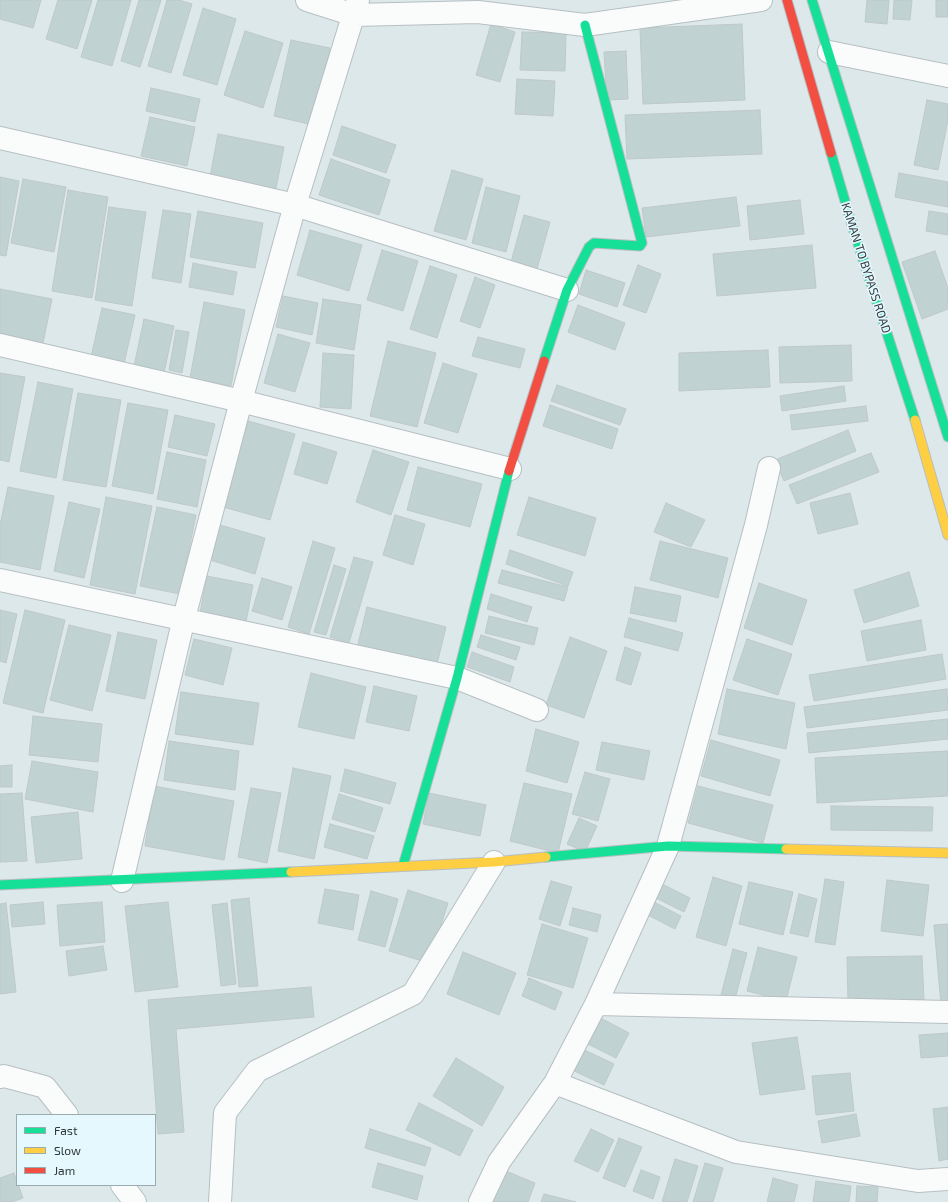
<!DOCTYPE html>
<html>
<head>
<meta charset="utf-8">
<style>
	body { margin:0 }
	#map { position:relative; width:948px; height:1202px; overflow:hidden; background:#dde8eb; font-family:"Exo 2",sans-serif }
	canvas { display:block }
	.legend { position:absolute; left:16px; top:1114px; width:140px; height:72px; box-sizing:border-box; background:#e4f8fe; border:1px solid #9cabb0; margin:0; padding:5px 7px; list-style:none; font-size:12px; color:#31383b }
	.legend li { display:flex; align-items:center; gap:8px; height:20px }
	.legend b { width:20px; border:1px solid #9cabb0 }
</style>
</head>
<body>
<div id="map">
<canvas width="948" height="1202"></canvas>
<ul class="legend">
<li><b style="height:5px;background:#16e098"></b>Fast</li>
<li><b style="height:5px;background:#ffcf43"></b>Slow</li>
<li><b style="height:5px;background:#f24e42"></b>Jam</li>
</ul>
</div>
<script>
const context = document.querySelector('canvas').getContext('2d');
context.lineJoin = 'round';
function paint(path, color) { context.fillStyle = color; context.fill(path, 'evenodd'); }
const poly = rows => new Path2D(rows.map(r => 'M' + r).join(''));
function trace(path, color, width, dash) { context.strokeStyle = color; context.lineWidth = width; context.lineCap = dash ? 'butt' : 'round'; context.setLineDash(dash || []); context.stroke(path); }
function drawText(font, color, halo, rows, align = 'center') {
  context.font = font + ' "Exo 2",sans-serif'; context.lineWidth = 3.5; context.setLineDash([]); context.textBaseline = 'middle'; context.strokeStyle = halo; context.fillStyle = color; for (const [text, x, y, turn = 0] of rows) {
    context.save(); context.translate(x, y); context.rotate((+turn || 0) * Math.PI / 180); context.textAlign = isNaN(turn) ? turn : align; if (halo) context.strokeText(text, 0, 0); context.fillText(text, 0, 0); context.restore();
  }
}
const building = poly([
	[0,0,41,0,33,28,0,19,0,0],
	[58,0,92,0,77,49,46,39,58,0],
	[98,0,131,0,112,66,81,57,98,0],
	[139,0,161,0,140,67,121,61,139,0],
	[167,0,179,0,192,4,171,73,148,66,167,0],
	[867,0,889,0,887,24,865,22,867,0],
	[894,0,912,0,910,20,893,19,894,0],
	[936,0,948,0,948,17,936,17,936,0],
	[203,8,236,19,217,85,183,75,203,8],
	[491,24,515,32,500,82,476,75,491,24],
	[742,24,745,100,643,104,640,28,742,24],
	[245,31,283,43,263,108,224,95,245,31],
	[522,32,566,33,565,71,520,70,522,32],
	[291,40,330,48,313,125,274,116,291,40],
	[626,51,628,99,607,100,604,52,626,51],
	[517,79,555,81,553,116,515,114,517,79],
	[151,88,200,99,195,122,146,111,151,88],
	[927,100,948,104,948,120,938,170,914,165,927,100],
	[760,110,762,154,627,159,625,115,760,110],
	[150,117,195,127,187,166,141,156,150,117],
	[342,126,396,145,386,173,333,155,342,126],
	[218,134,284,147,275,194,209,182,218,134],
	[331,159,390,180,379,215,319,195,331,159],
	[452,170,483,179,466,240,434,231,452,170],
	[899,173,948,182,948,207,895,197,899,173],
	[0,177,19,181,6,256,0,255,0,177],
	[23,179,66,187,54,252,11,243,23,179],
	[486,187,520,196,506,252,472,243,486,187],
	[68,190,108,197,92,298,52,291,68,190],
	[736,197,740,226,646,237,642,208,736,197],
	[800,200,804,234,750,240,747,206,800,200],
	[109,207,146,212,132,306,95,300,109,207],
	[163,210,191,214,181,283,152,278,163,210],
	[198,211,263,223,255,268,190,257,198,211],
	[929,211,948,214,948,235,926,231,929,211],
	[524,215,550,222,537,269,511,262,524,215],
	[310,230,362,245,349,291,297,275,310,230],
	[812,245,816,288,717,296,713,254,812,245],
	[382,250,418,261,403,311,367,300,382,250],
	[935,251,948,288,948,309,922,319,902,262,935,251],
	[193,263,237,272,233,295,189,287,193,263],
	[638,265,661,274,646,313,623,305,638,265],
	[430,266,457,275,437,338,410,329,430,266],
	[586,270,625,283,617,307,579,294,586,270],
	[475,277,495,285,480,328,460,321,475,277],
	[0,289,52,299,42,348,0,339,0,289],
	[283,296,318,303,312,335,276,327,283,296],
	[323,299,361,305,354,350,316,343,323,299],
	[204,302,245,310,231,386,190,378,204,302],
	[578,305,625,323,615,350,568,332,578,305],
	[102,308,135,315,124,364,91,357,102,308],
	[144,319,174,326,164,373,134,366,144,319],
	[176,330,189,332,182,373,169,370,176,330],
	[278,334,310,343,295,392,264,383,278,334],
	[478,337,525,349,520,368,472,356,478,337],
	[388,341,436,353,417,427,370,416,388,341],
	[851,345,852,381,780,383,779,347,851,345],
	[768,350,770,387,679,391,679,353,768,350],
	[323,353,354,355,351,409,320,407,323,353],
	[443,363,477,374,458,433,424,423,443,363],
	[0,373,25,377,9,462,0,460,0,373],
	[38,382,73,389,56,478,20,471,38,382],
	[557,385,626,409,620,425,551,401,557,385],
	[844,386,846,401,782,411,780,396,844,386],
	[78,393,121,400,106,487,63,480,78,393],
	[128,403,168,410,153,494,112,486,128,403],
	[550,405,618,429,612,449,543,426,550,405],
	[866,406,868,421,792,430,790,415,866,406],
	[175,415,215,424,207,456,168,447,175,415],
	[248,421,295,434,270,520,223,507,248,421],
	[848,430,856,451,784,481,775,460,848,430],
	[303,442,337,452,327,484,294,474,303,442],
	[373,450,409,462,391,515,356,502,373,450],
	[167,452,206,460,197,507,157,499,167,452],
	[871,453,879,472,797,504,789,485,871,453],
	[418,467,482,484,470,527,407,510,418,467],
	[8,487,54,496,40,570,0,562,0,525,8,487],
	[850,493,858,524,818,534,810,503,850,493],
	[106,497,152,506,135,594,90,585,106,497],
	[529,497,596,518,585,556,517,535,529,497],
	[69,502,100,509,84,578,54,571,69,502],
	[666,503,705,520,691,547,654,532,666,503],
	[157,507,196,515,180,594,140,586,157,507],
	[395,515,425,524,413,565,383,555,395,515],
	[220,525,265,538,255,574,210,560,220,525],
	[313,541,335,548,309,634,288,627,313,541],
	[660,541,728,558,718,598,650,580,660,541],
	[510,550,573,572,568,586,506,564,510,550],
	[354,557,373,562,349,643,330,637,354,557],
	[334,565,346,569,326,635,314,632,334,565],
	[502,570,568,587,564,601,498,583,502,570],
	[909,572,919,606,864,623,854,590,909,572],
	[207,576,253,585,246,622,200,613,207,576],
	[262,578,292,587,282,620,252,611,262,578],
	[759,583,807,600,792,645,744,628,759,583],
	[635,587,681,596,676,622,630,613,635,587],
	[491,594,532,607,527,622,487,609,491,594],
	[367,607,446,627,436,668,357,648,367,607],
	[0,610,17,614,6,663,0,661,0,610],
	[25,610,65,620,43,713,3,703,25,610],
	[489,616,538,628,534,645,485,633,489,616],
	[629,618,683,633,678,651,624,637,629,618],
	[921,620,926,650,867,661,861,631,921,620],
	[69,625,111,635,92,711,50,700,69,625],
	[118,632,157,640,145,699,106,691,118,632],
	[481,635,520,647,516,660,477,647,481,635],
	[570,637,607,651,584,718,546,705,570,637],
	[194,639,232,648,223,685,185,675,194,639],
	[747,639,792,654,778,695,733,680,747,639],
	[625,647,641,653,631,685,616,680,625,647],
	[472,652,514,667,510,682,467,667,472,652],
	[942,654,946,679,814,701,809,675,942,654],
	[311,673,366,687,354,739,298,727,311,673],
	[374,686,417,696,409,731,366,722,374,686],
	[727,689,795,703,786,749,718,734,727,689],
	[947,689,948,710,807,728,804,707,947,689],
	[181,692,259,703,253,745,175,734,181,692],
	[33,716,102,724,98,762,29,755,33,716],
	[948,719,948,739,809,753,807,733,948,719],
	[536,729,579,742,567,783,526,771,536,729],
	[711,740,780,760,770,796,701,776,711,740],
	[169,741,239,751,235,790,164,780,169,741],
	[602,742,650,751,644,780,596,770,602,742],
	[948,751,948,796,817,803,815,758,948,751],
	[32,761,98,772,93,812,25,799,32,761],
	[12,765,12,787,0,787,0,766,12,765],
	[293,768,331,776,314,859,278,851,293,768],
	[345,769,396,783,390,804,340,791,345,769],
	[585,772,610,779,598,821,572,814,585,772],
	[524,783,572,794,558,853,510,841,524,783],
	[154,786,234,801,224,860,145,846,154,786],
	[698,786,773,805,763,843,688,823,698,786],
	[251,788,281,793,267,863,238,857,251,788],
	[22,793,27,861,0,862,0,794,22,793],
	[429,793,486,805,480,836,423,824,429,793],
	[339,794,383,808,375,832,332,819,339,794],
	[831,806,933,807,932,831,831,830,831,806],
	[78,812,82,859,36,863,31,817,78,812],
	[579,818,597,826,585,852,567,844,579,818],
	[330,824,374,836,367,859,324,847,330,824],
	[713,877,742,886,726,946,696,937,713,877],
	[825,879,844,882,835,945,815,942,825,879],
	[887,880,929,885,923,936,881,931,887,880],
	[551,881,572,887,560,926,539,919,551,881],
	[749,882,793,892,783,935,739,924,749,882],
	[660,883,690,898,684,912,654,897,660,883],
	[325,889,359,895,353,930,318,923,325,889],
	[408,890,448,903,429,963,389,951,408,890],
	[371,891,398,899,385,947,358,940,371,891],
	[799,894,817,899,808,937,790,933,799,894],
	[249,898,258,986,239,987,231,900,249,898],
	[650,900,681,916,675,929,644,913,650,900],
	[43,902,45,924,12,927,10,905,43,902],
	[102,902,105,942,60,946,57,905,102,902],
	[168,902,178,987,135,992,125,906,168,902],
	[6,903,16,992,0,994,0,904,6,903],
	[227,903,236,984,221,986,212,905,227,903],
	[573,908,601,915,597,932,569,925,573,908],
	[542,924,588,938,573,988,527,975,542,924],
	[948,924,948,1004,941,1005,934,925,948,924],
	[103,946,107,970,69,976,66,951,103,946],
	[758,947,797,957,786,1001,747,991,758,947],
	[733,949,747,953,735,999,721,995,733,949],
	[463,952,516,973,499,1015,447,994,463,952],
	[922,956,924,1000,848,1001,847,957,922,956],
	[529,978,562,992,555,1010,522,996,529,978],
	[311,987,314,1017,176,1029,184,1132,158,1134,148,1000,311,987],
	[595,1015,629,1033,616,1058,582,1041,595,1015],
	[948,1033,948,1056,921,1058,919,1035,948,1033],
	[797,1037,805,1089,760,1095,752,1043,797,1037],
	[578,1047,614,1064,604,1085,568,1068,578,1047],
	[456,1058,504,1087,482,1126,433,1096,456,1058],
	[850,1073,854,1111,816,1115,812,1076,850,1073],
	[419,1103,473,1130,460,1156,406,1130,419,1103],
	[948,1107,948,1159,939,1161,933,1109,948,1107],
	[856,1114,860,1136,822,1143,818,1121,856,1114],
	[370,1129,431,1148,425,1166,365,1148,370,1129],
	[591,1129,614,1140,598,1172,574,1161,591,1129],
	[619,1138,642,1147,625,1187,603,1178,619,1138],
	[675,1159,698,1166,687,1202,662,1202,675,1159],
	[378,1163,423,1176,417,1200,372,1187,378,1163],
	[705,1163,723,1168,713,1202,693,1202,705,1163],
	[501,1169,535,1183,528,1202,488,1202,501,1169],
	[641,1170,660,1177,653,1199,633,1191,641,1170],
	[14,1173,23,1198,12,1202,0,1202,0,1178,14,1173],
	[773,1178,798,1185,794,1202,767,1202,773,1178],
	[816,1181,851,1186,849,1202,813,1202,816,1181],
	[857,1186,878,1187,877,1202,856,1202,857,1186],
	[544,1194,576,1202,541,1202,544,1194]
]);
const street = poly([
	[307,0,354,15,478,12,585,25,761,0],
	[829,52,948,76],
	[0,138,295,205,567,290],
	[0,345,241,401,510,469],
	[0,580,457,678,537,710],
	[122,881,184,618,241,401,295,205,358,0],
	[596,1004,948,1012],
	[0,1077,4,1076,45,1087,67,1115],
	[555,1083,736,1152,918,1181,948,1179],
	[122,1185,135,1202],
	[220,1202,225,1113,257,1071,413,994,494,862],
	[480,1202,499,1162,555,1083,596,1004,668,846,756,525,769,468]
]);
const fast = poly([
	[812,0,948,437],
	[831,153,852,225,915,420],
	[544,361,567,290,589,247,594,243,640,246,642,243,585,25],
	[546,857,668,846,786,849],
	[403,866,457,678,509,471],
	[0,885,291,872]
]);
const slow = poly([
	[915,420,948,535],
	[786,849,948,853],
	[291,872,494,862,546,857]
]);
const jam = poly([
	[787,0,831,153],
	[509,471,544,361]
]);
const streetNames = [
	["KAMAN TO BYPASS ROAD",866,268,72]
];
paint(building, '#c1d2d3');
trace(building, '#bfc8c9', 1);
trace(street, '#b7bfc2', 24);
trace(fast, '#b7bfc2', 11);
trace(slow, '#b7bfc2', 11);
trace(jam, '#b7bfc2', 11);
trace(street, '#fafcfc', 22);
trace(fast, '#16e098', 9);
trace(slow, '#ffcf43', 9);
trace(jam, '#f24e42', 9);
drawText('12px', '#31383b', '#e4f8fe', streetNames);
</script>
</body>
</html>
